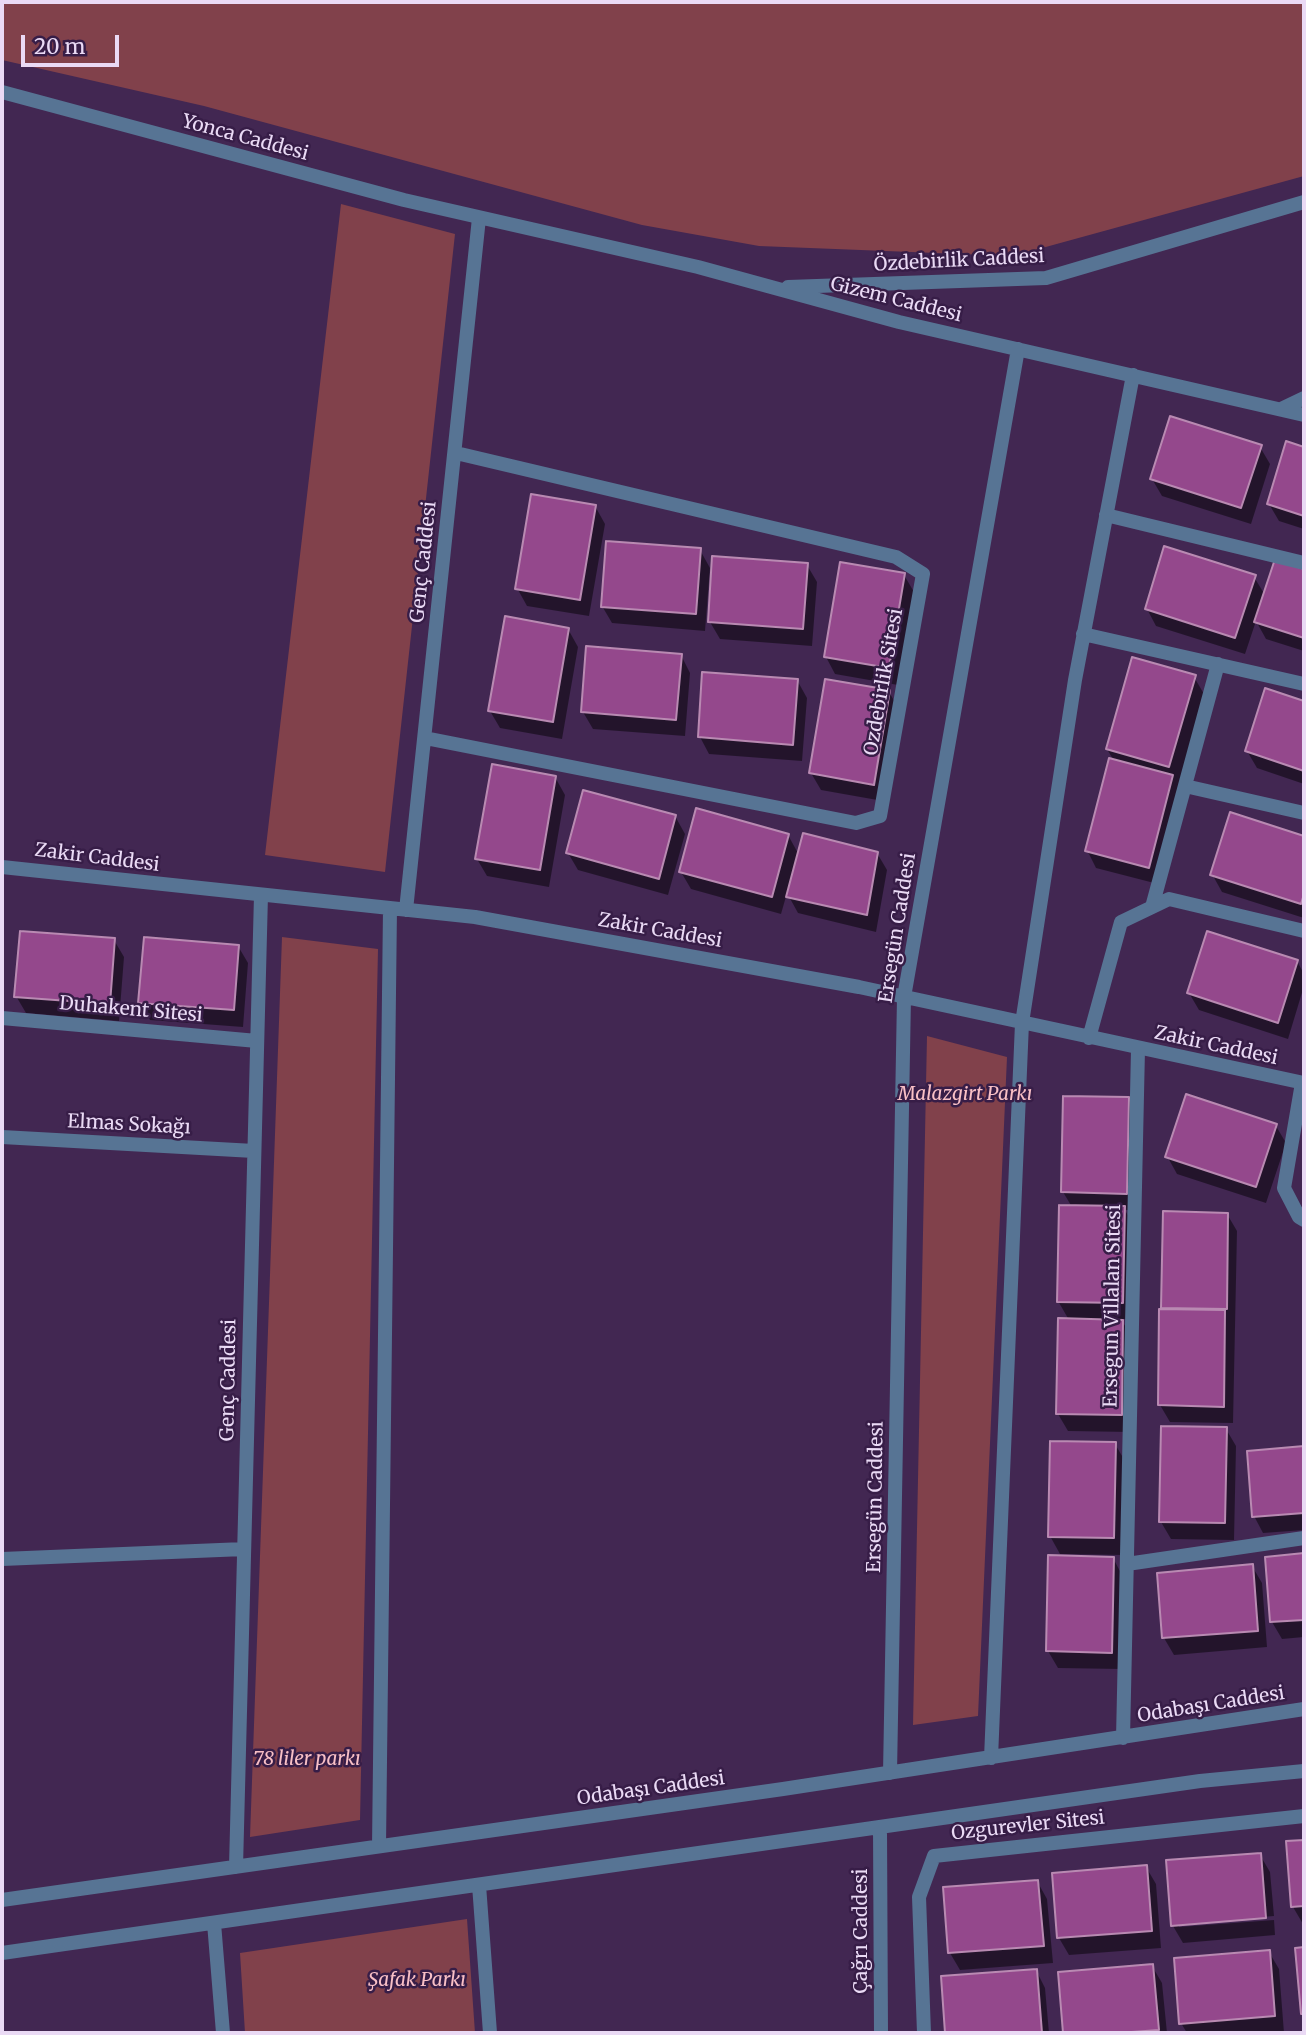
<!DOCTYPE html>
<html>
<head>
<meta charset="utf-8">
<style>
	body { margin:0 }
	#map { position:relative; width:1306px; height:2035px; overflow:hidden; background:#422752; font-family:Merriweather,serif }
	canvas { display:block }
	.frame { position:absolute; inset:0; border:4px solid #eadaf5; pointer-events:none }
	.scale { position:absolute; left:21px; top:35px; width:98px; height:32px; box-sizing:border-box; border:4px solid #eadaf5; border-top:0; padding-left:9px; font-size:21px; line-height:24px; white-space:nowrap; color:#eadaf5; -webkit-text-stroke:5px #371d47; paint-order:stroke }
</style>
</head>
<body>
<div id="map">
<canvas width="1306" height="2035"></canvas>
<div class="frame"></div>
<div class="scale">20 m</div>
</div>
<script>
const context = document.querySelector('canvas').getContext('2d');
context.lineJoin = 'round';
function paint(path, color) { context.fillStyle = color; context.fill(path, 'evenodd'); }
const poly = rows => new Path2D(rows.map(r => 'M' + r).join(''));
function trace(path, color, width, dash) { context.strokeStyle = color; context.lineWidth = width; context.lineCap = dash ? 'butt' : 'round'; context.setLineDash(dash || []); context.stroke(path); }
function drawText(font, color, halo, rows, align = 'center') {
  context.font = font + ' Merriweather,serif'; context.lineWidth = 5; context.setLineDash([]); context.textBaseline = 'middle'; context.strokeStyle = halo; context.fillStyle = color; for (const [text, x, y, turn = 0] of rows) {
    context.save(); context.translate(x, y); context.rotate((+turn || 0) * Math.PI / 180); context.textAlign = isNaN(turn) ? turn : align; if (halo) context.strokeText(text, 0, 0); context.fillText(text, 0, 0); context.restore();
  }
}
const green = poly([
	[2,2,1304,2,1304,176,1013,256,759,246,642,225,204,106,2,60],
	[341,204,455,234,385,872,265,855],
	[282,937,378,949,360,1820,250,1837],
	[927,1036,1007,1057,978,1716,913,1725],
	[467,1919,475,2033,245,2033,240,1953]
]);
const shadow = poly([
	[1288,443,1304,449,1304,529,1279,521,1269,504],
	[1260,447,1270,464,1251,524,1162,496,1152,479],
	[595,506,605,524,589,616,527,606,517,588],
	[700,550,710,568,705,631,612,623,602,606],
	[1276,561,1304,570,1304,651,1266,639,1256,621,1245,654,1156,626,1147,609,1254,577,1265,595],
	[807,565,817,582,812,646,720,639,710,622],
	[904,575,914,592,898,685,835,674,826,657],
	[568,629,578,647,562,739,500,728,490,711],
	[681,655,690,673,685,736,593,729,583,712],
	[1194,677,1204,694,1158,884,1096,868,1087,850,1114,761,1107,749],
	[797,680,807,698,802,761,709,754,700,737],
	[1266,691,1304,703,1304,784,1257,768,1247,751],
	[889,692,899,709,883,801,821,790,811,773],
	[555,777,565,795,549,887,487,876,477,859],
	[1231,814,1304,837,1304,918,1222,892,1212,874],
	[675,816,685,834,668,895,578,870,568,853],
	[788,835,799,855,877,853,887,870,876,932,798,913,787,893,781,914,691,889,681,872],
	[114,940,124,957,119,1021,26,1013,16,996],
	[238,946,248,963,243,1027,150,1020,140,1003],
	[1297,961,1304,974,1304,986,1288,1039,1199,1010,1189,993],
	[1128,1099,1138,1116,1136,1210,1125,1210,1133,1225,1132,1319,1121,1319,1132,1338,1131,1432,1068,1431,1058,1414,1069,1320,1058,1301,1072,1207,1063,1192],
	[1276,1126,1286,1143,1266,1203,1177,1174,1167,1156],
	[1227,1214,1237,1231,1233,1423,1170,1422,1160,1405,1165,1311,1163,1307],
	[1226,1429,1236,1446,1234,1540,1171,1539,1161,1522],
	[1115,1444,1125,1461,1123,1555,1060,1554,1050,1536],
	[1304,1448,1304,1530,1263,1533,1254,1516,1249,1452],
	[1304,1555,1304,1637,1282,1639,1272,1622,1267,1558],
	[1113,1558,1122,1575,1121,1669,1058,1668,1048,1651],
	[1252,1566,1262,1583,1267,1647,1174,1655,1164,1638],
	[1304,1841,1304,1924,1303,1924,1293,1907,1288,1843],
	[1260,1855,1270,1872,1274,1916,1179,1924,1179,1927,1274,1920,1275,1935,1183,1943,1173,1926],
	[1146,1867,1156,1884,1161,1948,1069,1955,1059,1938,1054,1874],
	[1037,1881,1047,1899,1053,1963,960,1970,950,1953],
	[1269,1952,1279,1969,1284,2033,1187,2033,1181,2023],
	[1152,1966,1162,1983,1167,2033,1065,2033,1060,1973],
	[1036,1970,1045,1988,1049,2033,947,2033,943,1978]
]);
const building = poly([
	[1170,416,1262,445,1241,508,1150,479,1170,416],
	[1286,441,1304,447,1304,516,1267,504,1286,441],
	[531,494,596,505,580,600,515,589,531,494],
	[606,541,701,548,696,614,601,607,606,541],
	[1164,546,1256,575,1235,638,1145,609,1164,546],
	[712,556,808,563,803,629,708,622,712,556],
	[1275,559,1304,569,1304,638,1254,622,1275,559],
	[840,562,905,573,889,668,824,657,840,562],
	[505,616,569,628,553,722,488,711,505,616],
	[586,646,682,654,676,720,581,712,586,646],
	[1132,657,1196,675,1169,767,1106,749,1132,657],
	[702,672,798,679,793,745,698,737,702,672],
	[825,679,890,690,874,785,809,773,825,679],
	[1265,688,1304,701,1304,771,1245,751,1265,688],
	[1109,758,1173,775,1149,868,1085,851,1109,758],
	[492,764,556,776,540,870,475,859,492,764],
	[583,790,676,815,659,879,566,853,583,790],
	[696,808,789,834,772,897,679,872,696,808],
	[1230,812,1304,836,1304,894,1301,904,1210,875,1230,812],
	[803,833,878,852,867,915,786,897,803,833],
	[20,931,115,938,110,1004,14,997,20,931],
	[1207,931,1298,960,1278,1023,1187,993,1207,931],
	[144,937,239,945,234,1010,138,1003,144,937],
	[1186,1094,1277,1124,1256,1187,1165,1157,1186,1094],
	[1063,1096,1129,1097,1127,1194,1061,1192,1063,1096],
	[1059,1205,1125,1206,1123,1303,1057,1302,1059,1205],
	[1163,1211,1228,1213,1227,1309,1161,1308,1163,1211],
	[1159,1309,1225,1310,1224,1407,1158,1405,1159,1309],
	[1058,1318,1123,1320,1122,1415,1056,1414,1058,1318],
	[1161,1426,1227,1427,1225,1523,1159,1522,1161,1426],
	[1050,1441,1116,1442,1114,1538,1048,1537,1050,1441],
	[1304,1446,1304,1513,1252,1517,1247,1451,1304,1446],
	[1304,1553,1304,1620,1270,1622,1265,1557,1304,1553],
	[1048,1555,1114,1557,1112,1653,1046,1651,1048,1555],
	[1253,1564,1258,1631,1162,1638,1157,1573,1253,1564],
	[1304,1840,1304,1906,1291,1907,1286,1841,1304,1840],
	[1261,1853,1266,1918,1171,1926,1166,1860,1261,1853],
	[1147,1865,1152,1931,1057,1938,1052,1873,1147,1865],
	[1038,1880,1044,1946,948,1953,943,1887,1038,1880],
	[1304,1947,1304,2014,1301,2014,1295,1948,1304,1947],
	[1270,1950,1275,2016,1179,2024,1174,1958,1270,1950],
	[1153,1964,1159,2030,1118,2033,1063,2033,1058,1972,1153,1964],
	[1037,1969,1042,2033,945,2033,941,1976,1037,1969]
]);
const minor = poly([
	[2,92,404,200,698,267,899,322,1304,415],
	[788,287,1046,278,1304,202],
	[1281,409,1304,398],
	[1106,515,1304,563],
	[1083,634,1304,684],
	[425,738,856,823,880,816,923,574,896,557,456,453],
	[1185,786,1304,813],
	[2,867,475,917,859,987,1304,1083],
	[1152,907,1218,664],
	[406,910,479,218],
	[2,1018,257,1041],
	[1089,1038,1121,922,1169,899,1304,931],
	[1302,1083,1284,1188,1299,1217,1304,1220],
	[2,1137,254,1151],
	[2,1559,244,1549],
	[1127,1564,1304,1538],
	[1123,1738,1138,1049],
	[991,1758,1022,1023,1075,680,1133,375],
	[890,1773,904,997,1018,349],
	[880,1828,881,2033],
	[379,1846,390,908],
	[236,1867,261,895],
	[479,1885,490,2033],
	[2,1900,783,1789,1304,1709],
	[214,1923,223,2033],
	[2,1953,1200,1781,1304,1771],
	[924,2033,919,1897,934,1856,1304,1816]
]);
const streetNames = [
	["Yonca Caddesi",245,138,15],
	["Özdebirlik Caddesi",959,261,-3],
	["Gizem Caddesi",896,300,14],
	["Genç Caddesi",424,562,-84],
	["Ozdebirlik Sitesi",884,682,-80],
	["Zakir Caddesi",97,858,7],
	["Ersegün Caddesi",898,928,-81],
	["Zakir Caddesi",660,931,10],
	["Duhakent Sitesi",131,1010,5],
	["Zakir Caddesi",1216,1046,12],
	["Elmas Sokağı",129,1125,3],
	["Ersegun Villalan Sitesi",1113,1306,-89],
	["Genç Caddesi",229,1380,-89],
	["Ersegün Caddesi",876,1497,-89],
	["Odabaşı Caddesi",1211,1705,-9],
	["Odabaşı Caddesi",651,1789,-8],
	["Ozgurevler Sitesi",1028,1826,-6],
	["Çağrı Caddesi",862,1931,-90]
];
const parkNames = [
	["Malazgirt Parkı",965,1095],
	["78 liler parkı",307,1760],
	["Şafak Parkı",417,1981]
];
paint(green, '#81414b');
paint(shadow, '#0007');
paint(building, '#94488c');
trace(building, '#b98ab2', 2);
trace(minor, '#577494', 14);
drawText('19px', '#eadaf5', '#371d47', streetNames);
drawText('italic 19px', '#f9c0c6', '#371d47', parkNames);
</script>
</body>
</html>
